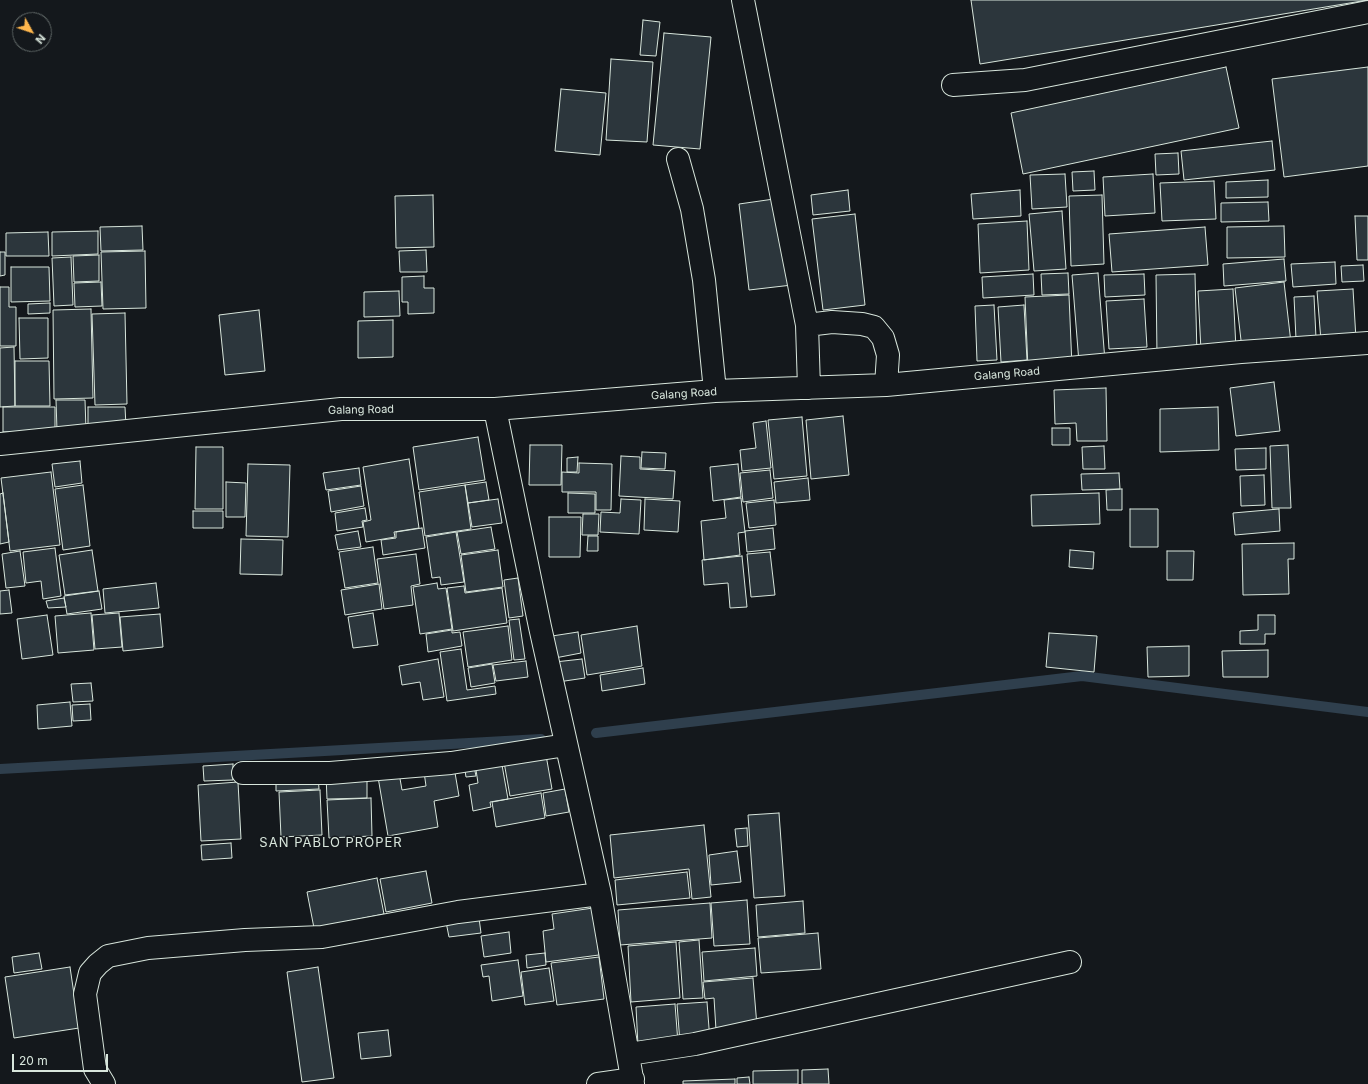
<!DOCTYPE html>
<html>
<head>
<meta charset="utf-8">
<style>
	body { margin:0 }
	#map { position:relative; width:1368px; height:1084px; overflow:hidden; background:#14181c; font-family:Inter,sans-serif }
	canvas { display:block }
	.north { position:absolute; left:12px; top:12px; width:40px; height:40px; box-sizing:border-box; background:#14181c; border:1px solid #626a69; border-radius:50%; rotate:130deg; font-size:11px; font-weight:700; line-height:16px; text-align:center; color:#d8e6dc }
	.north::after { content:''; display:block; margin:auto; width:14px; height:18px; background:#ffb74d; clip-path:polygon(50% 0,100% 100%,50% 72%,0 100%) }
	.scale { position:absolute; left:12px; top:1054px; width:96px; height:18px; box-sizing:border-box; border:2px solid #d8e6dc; border-top:0; padding-left:5px; font-size:12px; line-height:14px; white-space:nowrap; color:#d8e6dc; -webkit-text-stroke:3px #14181c; paint-order:stroke }
</style>
</head>
<body>
<div id="map">
<canvas width="1368" height="1084"></canvas>
<div class="north">N</div>
<div class="scale">20 m</div>
</div>
<script>
const context = document.querySelector('canvas').getContext('2d');
context.lineJoin = 'round';
const poly = rows => new Path2D(rows.map(r => 'M' + r).join(''));
function trace(path, color, width, dash) { context.strokeStyle = color; context.lineWidth = width; context.lineCap = dash ? 'butt' : 'round'; context.setLineDash(dash || []); context.stroke(path); }
function paint(path, color) { context.fillStyle = color; context.fill(path, 'evenodd'); }
function drawText(font, color, halo, rows, align = 'center') {
  context.font = font + ' Inter,sans-serif'; context.lineWidth = 3; context.setLineDash([]); context.textBaseline = 'middle'; context.strokeStyle = halo; context.fillStyle = color; for (const [text, x, y, turn = 0] of rows) {
    context.save(); context.translate(x, y); context.rotate((+turn || 0) * Math.PI / 180); context.textAlign = isNaN(turn) ? turn : align; if (halo) context.strokeText(text, 0, 0); context.fillText(text, 0, 0); context.restore();
  }
}
const stream = poly([
	[596,733,1082,676,1368,712],
	[0,769,541,739]
]);
const building = poly([
	[971,0,1368,0,980,64,971,0],
	[643,20,660,22,656,56,640,55,643,20],
	[664,33,711,37,700,149,653,145,664,33],
	[611,59,653,62,647,142,606,140,611,59],
	[1226,67,1239,128,1023,174,1011,113,1226,67],
	[1368,67,1368,166,1284,177,1272,79,1368,67],
	[561,89,606,93,600,155,555,151,561,89],
	[1272,141,1275,170,1184,180,1181,151,1272,141],
	[1178,153,1179,174,1156,175,1155,154,1178,153],
	[1094,171,1095,190,1073,191,1072,172,1094,171],
	[1065,174,1067,207,1032,209,1030,175,1065,174],
	[1153,174,1155,213,1105,216,1103,177,1153,174],
	[1268,180,1268,197,1226,198,1226,182,1268,180],
	[1214,181,1216,219,1162,221,1160,183,1214,181],
	[848,190,850,211,813,215,811,195,848,190],
	[1020,190,1021,216,973,219,971,194,1020,190],
	[433,195,434,247,396,248,395,196,433,195],
	[1102,195,1104,264,1071,266,1069,196,1102,195],
	[781,198,792,285,749,290,739,204,781,198],
	[1268,202,1269,221,1221,222,1221,203,1268,202],
	[1062,211,1066,269,1034,271,1029,214,1062,211],
	[855,214,865,305,823,310,812,219,855,214],
	[1355,216,1368,216,1368,260,1357,260,1355,216],
	[1027,221,1029,270,980,273,978,224,1027,221],
	[142,226,143,250,101,251,100,227,142,226],
	[1284,226,1285,257,1227,258,1227,227,1284,226],
	[1205,227,1208,265,1112,272,1109,234,1205,227],
	[98,231,98,254,52,256,52,232,98,231],
	[48,232,49,256,6,256,6,233,48,232],
	[426,250,427,272,400,272,399,251,426,250],
	[145,251,146,308,103,309,101,252,145,251],
	[0,252,5,252,5,275,0,276,0,252],
	[99,255,99,281,74,282,73,256,99,255],
	[71,257,73,305,54,306,52,258,71,257],
	[1284,259,1286,281,1224,286,1223,264,1284,259],
	[1335,262,1336,284,1293,287,1291,264,1335,262],
	[1363,265,1364,281,1342,282,1341,266,1363,265],
	[11,267,49,267,50,301,11,302,11,267],
	[1068,273,1069,294,1042,295,1041,274,1068,273],
	[1098,273,1105,361,1079,363,1072,275,1098,273],
	[1033,274,1034,295,983,298,982,277,1033,274],
	[1144,274,1145,295,1105,297,1104,275,1144,274],
	[1195,274,1197,355,1157,356,1156,275,1195,274],
	[424,276,424,288,434,288,434,313,408,314,408,302,402,302,402,277,424,276],
	[101,282,102,306,75,307,74,283,101,282],
	[1284,282,1291,343,1242,349,1235,288,1284,282],
	[0,287,9,287,9,307,16,307,16,346,0,346,0,287],
	[1233,289,1236,349,1201,351,1198,291,1233,289],
	[1353,289,1356,339,1321,341,1317,291,1353,289],
	[399,291,400,316,364,317,364,292,399,291],
	[1069,295,1072,367,1028,369,1025,297,1069,295],
	[1314,296,1316,338,1296,339,1294,297,1314,296],
	[1144,299,1147,347,1109,349,1106,301,1144,299],
	[50,303,50,313,28,314,28,304,50,303],
	[994,305,997,360,977,361,975,306,994,305],
	[1024,305,1027,360,1001,362,998,307,1024,305],
	[91,309,93,398,54,399,53,310,91,309],
	[259,310,265,371,225,375,219,315,259,310],
	[125,313,127,404,95,405,92,314,125,313],
	[19,318,48,318,48,358,20,359,19,318],
	[393,320,393,357,358,358,358,321,393,320],
	[14,347,15,406,0,407,0,348,14,347],
	[15,361,49,361,50,406,15,406,15,361],
	[1274,382,1280,431,1236,436,1230,388,1274,382],
	[1106,388,1107,441,1077,441,1076,423,1055,424,1054,390,1106,388],
	[56,400,85,400,86,430,57,431,56,400],
	[3,407,55,407,55,431,3,432,3,407],
	[88,407,125,407,126,426,88,427,88,407],
	[1218,407,1219,450,1160,452,1160,409,1218,407],
	[843,416,849,475,811,479,806,420,843,416],
	[802,417,807,476,774,479,768,420,802,417],
	[766,421,771,468,742,471,740,450,756,448,753,423,766,421],
	[1052,428,1070,428,1070,445,1052,445,1052,428],
	[478,437,485,480,419,490,413,447,478,437],
	[530,445,562,445,561,485,529,485,530,445],
	[1288,445,1291,508,1272,508,1270,446,1288,445],
	[1104,446,1105,469,1083,469,1082,447,1104,446],
	[196,447,223,447,223,509,195,509,196,447],
	[1266,448,1266,469,1236,470,1235,449,1266,448],
	[642,452,666,453,665,469,641,468,642,452],
	[621,456,640,457,640,469,675,471,673,499,619,496,621,456],
	[578,457,577,472,567,472,567,458,578,457],
	[409,459,419,528,394,532,395,537,366,542,363,522,371,520,363,467,409,459],
	[80,461,82,483,55,487,52,464,80,461],
	[579,463,612,464,611,510,596,510,596,492,562,492,562,472,579,473,579,463],
	[248,464,290,465,288,537,246,536,248,464],
	[738,464,741,497,713,501,710,467,738,464],
	[359,468,361,485,326,490,323,473,359,468],
	[770,470,773,498,743,502,740,473,770,470],
	[51,472,60,545,10,551,1,478,51,472],
	[1119,473,1120,489,1082,490,1081,474,1119,473],
	[1264,475,1265,505,1241,506,1240,476,1264,475],
	[808,478,810,500,776,503,774,482,808,478],
	[226,482,246,483,245,517,226,517,226,482],
	[486,482,489,500,468,503,465,485,486,482],
	[83,485,90,546,63,550,55,489,83,485],
	[465,485,471,529,425,536,419,492,465,485],
	[361,486,364,506,331,512,328,491,361,486],
	[1122,489,1122,510,1107,510,1106,490,1122,489],
	[3,493,9,542,0,544,0,494,3,493],
	[568,493,595,494,595,513,568,513,568,493],
	[1099,493,1100,524,1032,526,1031,495,1099,493],
	[741,498,745,532,738,533,740,555,704,560,701,521,726,518,724,500,741,498],
	[498,499,502,523,472,527,468,503,498,499],
	[621,499,641,500,639,534,600,532,601,512,620,513,621,499],
	[645,499,680,501,678,532,644,530,645,499],
	[774,500,776,525,749,528,746,503,774,500],
	[365,508,367,520,362,521,363,527,337,531,335,513,365,508],
	[1130,509,1158,509,1158,547,1130,547,1130,509],
	[1279,509,1280,531,1235,535,1233,513,1279,509],
	[193,511,223,511,223,528,193,528,193,511],
	[583,514,599,514,598,535,582,535,583,514],
	[549,517,581,517,580,557,549,557,549,517],
	[491,527,495,549,461,554,457,532,491,527],
	[422,528,425,548,383,555,381,540,396,538,396,532,422,528],
	[773,528,775,549,747,552,745,531,773,528],
	[358,531,361,547,338,550,335,535,358,531],
	[456,532,464,582,441,585,440,577,432,578,426,537,456,532],
	[588,536,598,536,598,551,587,551,588,536],
	[241,539,283,540,282,575,240,574,241,539],
	[1294,543,1294,559,1288,559,1289,594,1243,595,1242,544,1294,543],
	[373,547,378,583,345,588,339,552,373,547],
	[55,548,61,596,43,599,41,581,26,583,23,552,55,548],
	[92,550,98,591,65,595,59,555,92,550],
	[498,550,503,587,466,592,461,555,498,550],
	[1070,550,1094,552,1093,569,1069,567,1070,550],
	[20,551,25,586,6,588,2,554,20,551],
	[1167,551,1194,551,1193,580,1167,580,1167,551],
	[770,552,775,595,751,597,747,554,770,552],
	[416,554,420,584,411,586,413,605,384,609,377,559,416,554],
	[742,556,747,607,730,608,728,583,704,585,702,560,742,556],
	[518,578,523,616,509,618,504,580,518,578],
	[156,583,159,608,105,613,103,589,156,583],
	[437,583,438,589,446,588,452,629,420,634,413,587,437,583],
	[379,584,382,609,345,615,341,590,379,584],
	[464,586,465,593,502,588,507,623,453,631,447,588,464,586],
	[9,590,12,613,0,614,0,591,9,590],
	[99,591,102,609,67,614,64,596,99,591],
	[64,598,66,607,48,608,46,601,64,598],
	[91,613,94,650,58,653,55,616,91,613],
	[119,613,122,647,95,649,92,615,119,613],
	[373,613,378,645,353,648,348,617,373,613],
	[160,614,163,647,123,651,120,617,160,614],
	[47,615,53,655,22,659,17,619,47,615],
	[1258,615,1275,615,1275,634,1265,634,1265,644,1240,644,1240,631,1258,630,1258,615],
	[519,619,525,659,514,660,509,620,519,619],
	[508,626,512,660,468,667,463,632,508,626],
	[637,626,642,666,587,675,581,635,637,626],
	[452,630,452,633,460,632,462,646,428,652,426,634,452,630],
	[578,632,581,653,555,658,552,636,578,632],
	[1049,633,1097,636,1094,672,1046,667,1049,633],
	[1189,646,1189,676,1148,677,1147,647,1189,646],
	[461,649,467,690,495,686,496,694,447,701,440,652,461,649],
	[1268,650,1268,677,1223,677,1222,651,1268,650],
	[438,659,444,697,423,700,420,682,402,685,399,666,438,659],
	[582,659,585,678,558,682,555,662,582,659],
	[526,661,528,677,496,681,493,665,526,661],
	[492,664,495,683,471,687,468,668,492,664],
	[643,668,645,684,602,691,600,675,643,668],
	[91,683,93,701,73,702,71,684,91,683],
	[70,702,72,726,38,729,37,705,70,702],
	[90,704,91,720,73,721,72,705,90,704],
	[546,755,552,789,510,796,504,762,546,755],
	[473,762,476,776,466,777,464,764,473,762],
	[233,764,233,780,204,781,203,766,233,764],
	[502,765,508,799,490,802,491,807,473,811,469,785,478,783,476,770,502,765],
	[454,767,459,796,434,801,438,827,388,836,378,777,399,773,402,790,426,786,424,772,454,767],
	[367,773,367,798,327,799,326,775,367,773],
	[318,775,319,789,276,791,276,777,318,775],
	[238,782,241,839,201,841,198,785,238,782],
	[565,789,569,812,546,816,543,793,565,789],
	[320,790,322,835,281,837,279,792,320,790],
	[541,793,545,818,496,827,492,802,541,793],
	[371,798,372,836,329,838,327,800,371,798],
	[779,813,785,896,754,898,748,815,779,813],
	[704,825,711,897,692,899,689,869,614,878,610,835,704,825],
	[747,828,748,846,737,847,735,829,747,828],
	[231,843,232,858,202,860,201,845,231,843],
	[737,851,741,882,711,885,709,855,737,851],
	[426,871,432,903,386,912,380,879,426,871],
	[687,872,690,898,617,905,615,880,687,872],
	[377,878,384,914,314,928,307,892,377,878],
	[747,900,750,944,714,946,711,903,747,900],
	[803,901,805,933,758,937,756,905,803,901],
	[710,903,712,938,620,945,618,910,710,903],
	[593,908,599,955,546,962,543,931,554,929,552,914,593,908],
	[479,918,481,933,449,937,446,922,479,918],
	[509,932,511,953,484,957,481,936,509,932],
	[818,933,821,969,761,973,758,938,818,933],
	[699,940,703,998,683,999,679,942,699,940],
	[676,942,680,998,631,1002,628,946,676,942],
	[755,948,757,976,704,981,702,952,755,948],
	[39,953,42,969,14,973,12,957,39,953],
	[545,953,546,965,527,968,526,955,545,953],
	[599,957,604,999,557,1005,551,963,599,957],
	[518,960,523,996,492,1001,489,976,483,977,481,965,518,960],
	[70,967,79,1028,14,1038,5,977,70,967],
	[318,967,334,1078,302,1082,287,972,318,967],
	[549,968,554,1001,525,1005,521,972,549,968],
	[753,978,757,1026,716,1030,714,998,705,999,703,982,753,978],
	[707,1002,710,1041,680,1043,677,1004,707,1002],
	[675,1004,678,1043,638,1046,636,1007,675,1004],
	[388,1030,391,1056,361,1059,358,1033,388,1030],
	[828,1069,829,1084,802,1084,802,1070,828,1069],
	[798,1070,798,1084,753,1084,753,1071,798,1070],
	[749,1077,750,1084,737,1084,737,1078,749,1077],
	[735,1079,735,1084,683,1084,683,1081,735,1079]
]);
const minor = poly([
	[743,0,807,325,809,388],
	[953,85,1025,80,1368,12],
	[678,159,692,209,704,280,715,391],
	[807,325,832,322,862,324,874,327,883,338,888,355,886,385],
	[495,409,540,627,600,894,633,1084],
	[0,444,341,409,495,409,715,391,886,385,1241,352,1368,343],
	[243,773,330,773,451,763,566,745],
	[629,1054,695,1044,1070,962],
	[104,1084,95,1069,85,994,90,973,98,964,108,956,148,948,245,940,322,937,458,912,600,894],
	[598,1084,633,1079]
]);
const streetNames = [
	["Galang Road",1007,374,-5],
	["Galang Road",684,394,-4],
	["Galang Road",361,410,-1]
];
const quarterNames = [
	["SAN PABLO PROPER",331,843]
];
trace(stream, '#2f3f4d', 10);
paint(building, '#2c363c');
trace(building, '#d8e6dc', 1);
trace(minor, '#d8e6dc', 24);
trace(minor, '#14181c', 22);
drawText('11px', '#d8e6dc', '#14181c', streetNames);
context.letterSpacing = '1px';
drawText('13px', '#d8e6dc', '#14181c', quarterNames);
context.letterSpacing = '0px';
</script>
</body>
</html>
